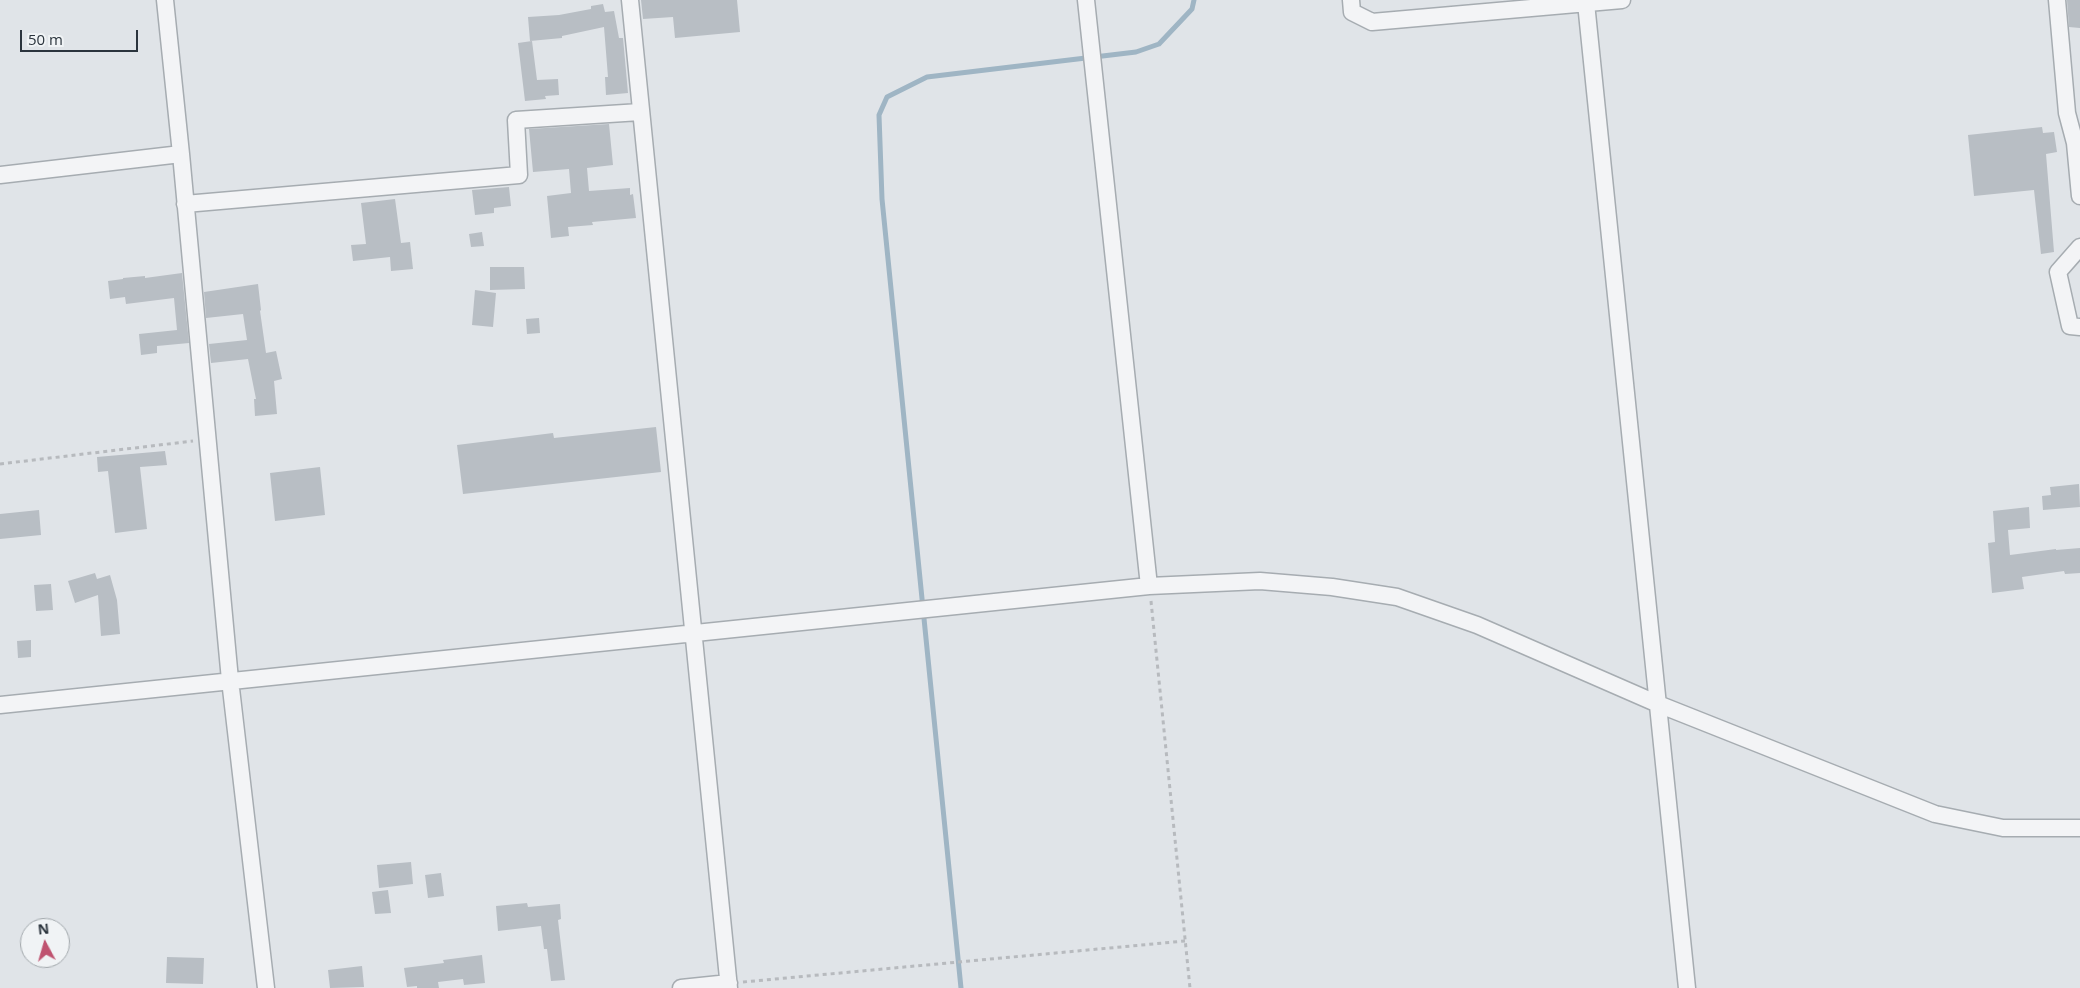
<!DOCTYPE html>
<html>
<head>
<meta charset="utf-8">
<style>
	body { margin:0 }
	#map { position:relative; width:2080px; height:988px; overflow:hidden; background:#e0e4e8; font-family:"Open Sans",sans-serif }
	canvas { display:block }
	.north { position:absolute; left:20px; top:918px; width:50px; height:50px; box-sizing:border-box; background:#f0f3f5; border:1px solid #a1a7ab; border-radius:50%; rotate:354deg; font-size:14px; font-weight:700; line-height:20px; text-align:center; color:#2b343d }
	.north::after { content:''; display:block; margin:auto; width:18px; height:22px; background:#bf5370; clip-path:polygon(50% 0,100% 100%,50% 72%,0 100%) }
	.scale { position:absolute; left:20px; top:30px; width:118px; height:22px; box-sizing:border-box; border:2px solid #2b343d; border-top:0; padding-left:6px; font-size:15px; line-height:18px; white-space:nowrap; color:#2b343d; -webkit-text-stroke:4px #f0f3f5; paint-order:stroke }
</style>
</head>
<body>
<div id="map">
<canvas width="2080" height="988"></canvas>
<div class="north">N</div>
<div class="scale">50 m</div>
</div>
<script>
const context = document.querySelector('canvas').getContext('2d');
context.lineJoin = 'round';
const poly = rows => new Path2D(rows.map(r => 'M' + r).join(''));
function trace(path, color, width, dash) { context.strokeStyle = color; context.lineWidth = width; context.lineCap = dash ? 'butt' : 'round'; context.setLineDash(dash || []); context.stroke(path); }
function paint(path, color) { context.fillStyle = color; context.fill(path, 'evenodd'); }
const stream = poly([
	[961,988,882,199,879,115,887,97,927,77,1136,52,1159,44,1192,9,1194,0]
]);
const building = poly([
	[641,0,737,0,740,32,675,38,673,17,643,19],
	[2067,0,2080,0,2080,28,2069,27],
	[603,4,605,12,614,11,619,38,623,38,628,93,606,95,605,77,608,77,604,27,562,36,562,38,530,41,528,17,559,15,591,9,591,6],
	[532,41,537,80,558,79,559,95,545,96,546,99,525,101,518,43],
	[609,124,613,165,587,168,589,191,630,188,630,195,633,194,636,218,592,222,593,225,568,227,569,236,551,238,547,196,571,193,569,169,533,172,529,129],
	[2042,127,2043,133,2054,132,2057,152,2046,154,2054,252,2041,254,2034,190,1974,196,1968,135],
	[509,187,511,206,494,208,494,213,475,215,472,190],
	[395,199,401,243,410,242,413,269,391,271,390,257,353,261,351,245,366,244,361,203],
	[482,232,484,246,471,247,469,234],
	[490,267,524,267,525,289,490,290],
	[182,273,189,343,157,346,157,353,141,355,139,334,177,330,174,298,126,304,125,297,110,299,108,281,123,279,123,278,145,276,145,278],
	[258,284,261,310,260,311,266,353,276,351,282,379,274,381,277,414,255,416,254,399,256,399,248,359,211,363,209,344,247,340,243,314,206,318,204,292],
	[475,290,496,293,493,327,472,325],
	[539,318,540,333,527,334,526,319],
	[656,427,661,472,463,494,457,445,553,433,554,438],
	[165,451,167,465,140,467,147,529,115,533,108,471,98,472,97,457],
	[320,467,325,515,275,521,270,473],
	[2079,484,2080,507,2043,510,2042,496,2051,495,2050,487],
	[2029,507,2030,528,2008,530,2010,555,2056,549,2056,550,2080,548,2080,573,2065,574,2064,571,2022,577,2024,589,1992,593,1988,543,1995,542,1993,511],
	[39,510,41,535,0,539,0,514],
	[95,573,97,579,110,575,117,600,120,634,101,636,98,595,75,603,68,581],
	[51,584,53,610,36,611,34,585],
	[31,640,31,657,18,658,17,641],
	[411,862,413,884,379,888,377,865],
	[441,873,444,896,428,898,425,875],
	[388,890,391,913,375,914,372,892],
	[527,903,528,907,560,904,561,919,558,920,565,980,551,981,547,949,544,949,541,926,498,931,496,906],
	[482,955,485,983,464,985,463,979,438,982,439,988,417,988,417,986,407,987,404,968,444,963,443,960],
	[167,957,204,958,203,984,166,983],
	[362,966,364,987,330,988,328,970]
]);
const path = poly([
	[0,464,193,441],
	[1151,601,1190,988],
	[743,982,1185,941]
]);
const minor = poly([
	[165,0,181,154,230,680,266,988],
	[630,0,729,988],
	[1086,0,1149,586],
	[1351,0,1352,12,1372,22,1622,0],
	[2057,0,2067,113,2075,143,2080,196],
	[1586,3,1687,988],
	[0,175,181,154],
	[185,204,519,175,516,120,640,112],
	[2080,247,2058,272,2070,326,2080,327],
	[0,705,1149,586,1260,581,1332,587,1397,597,1477,625,1658,704,1935,814,2003,828,2080,828],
	[681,988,729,983]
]);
trace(stream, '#9fb5c4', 5);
paint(building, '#b8bec4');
trace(minor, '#a6acb1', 19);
trace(path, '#b7babe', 3, [4, 4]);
trace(minor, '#f3f4f6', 16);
</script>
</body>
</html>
